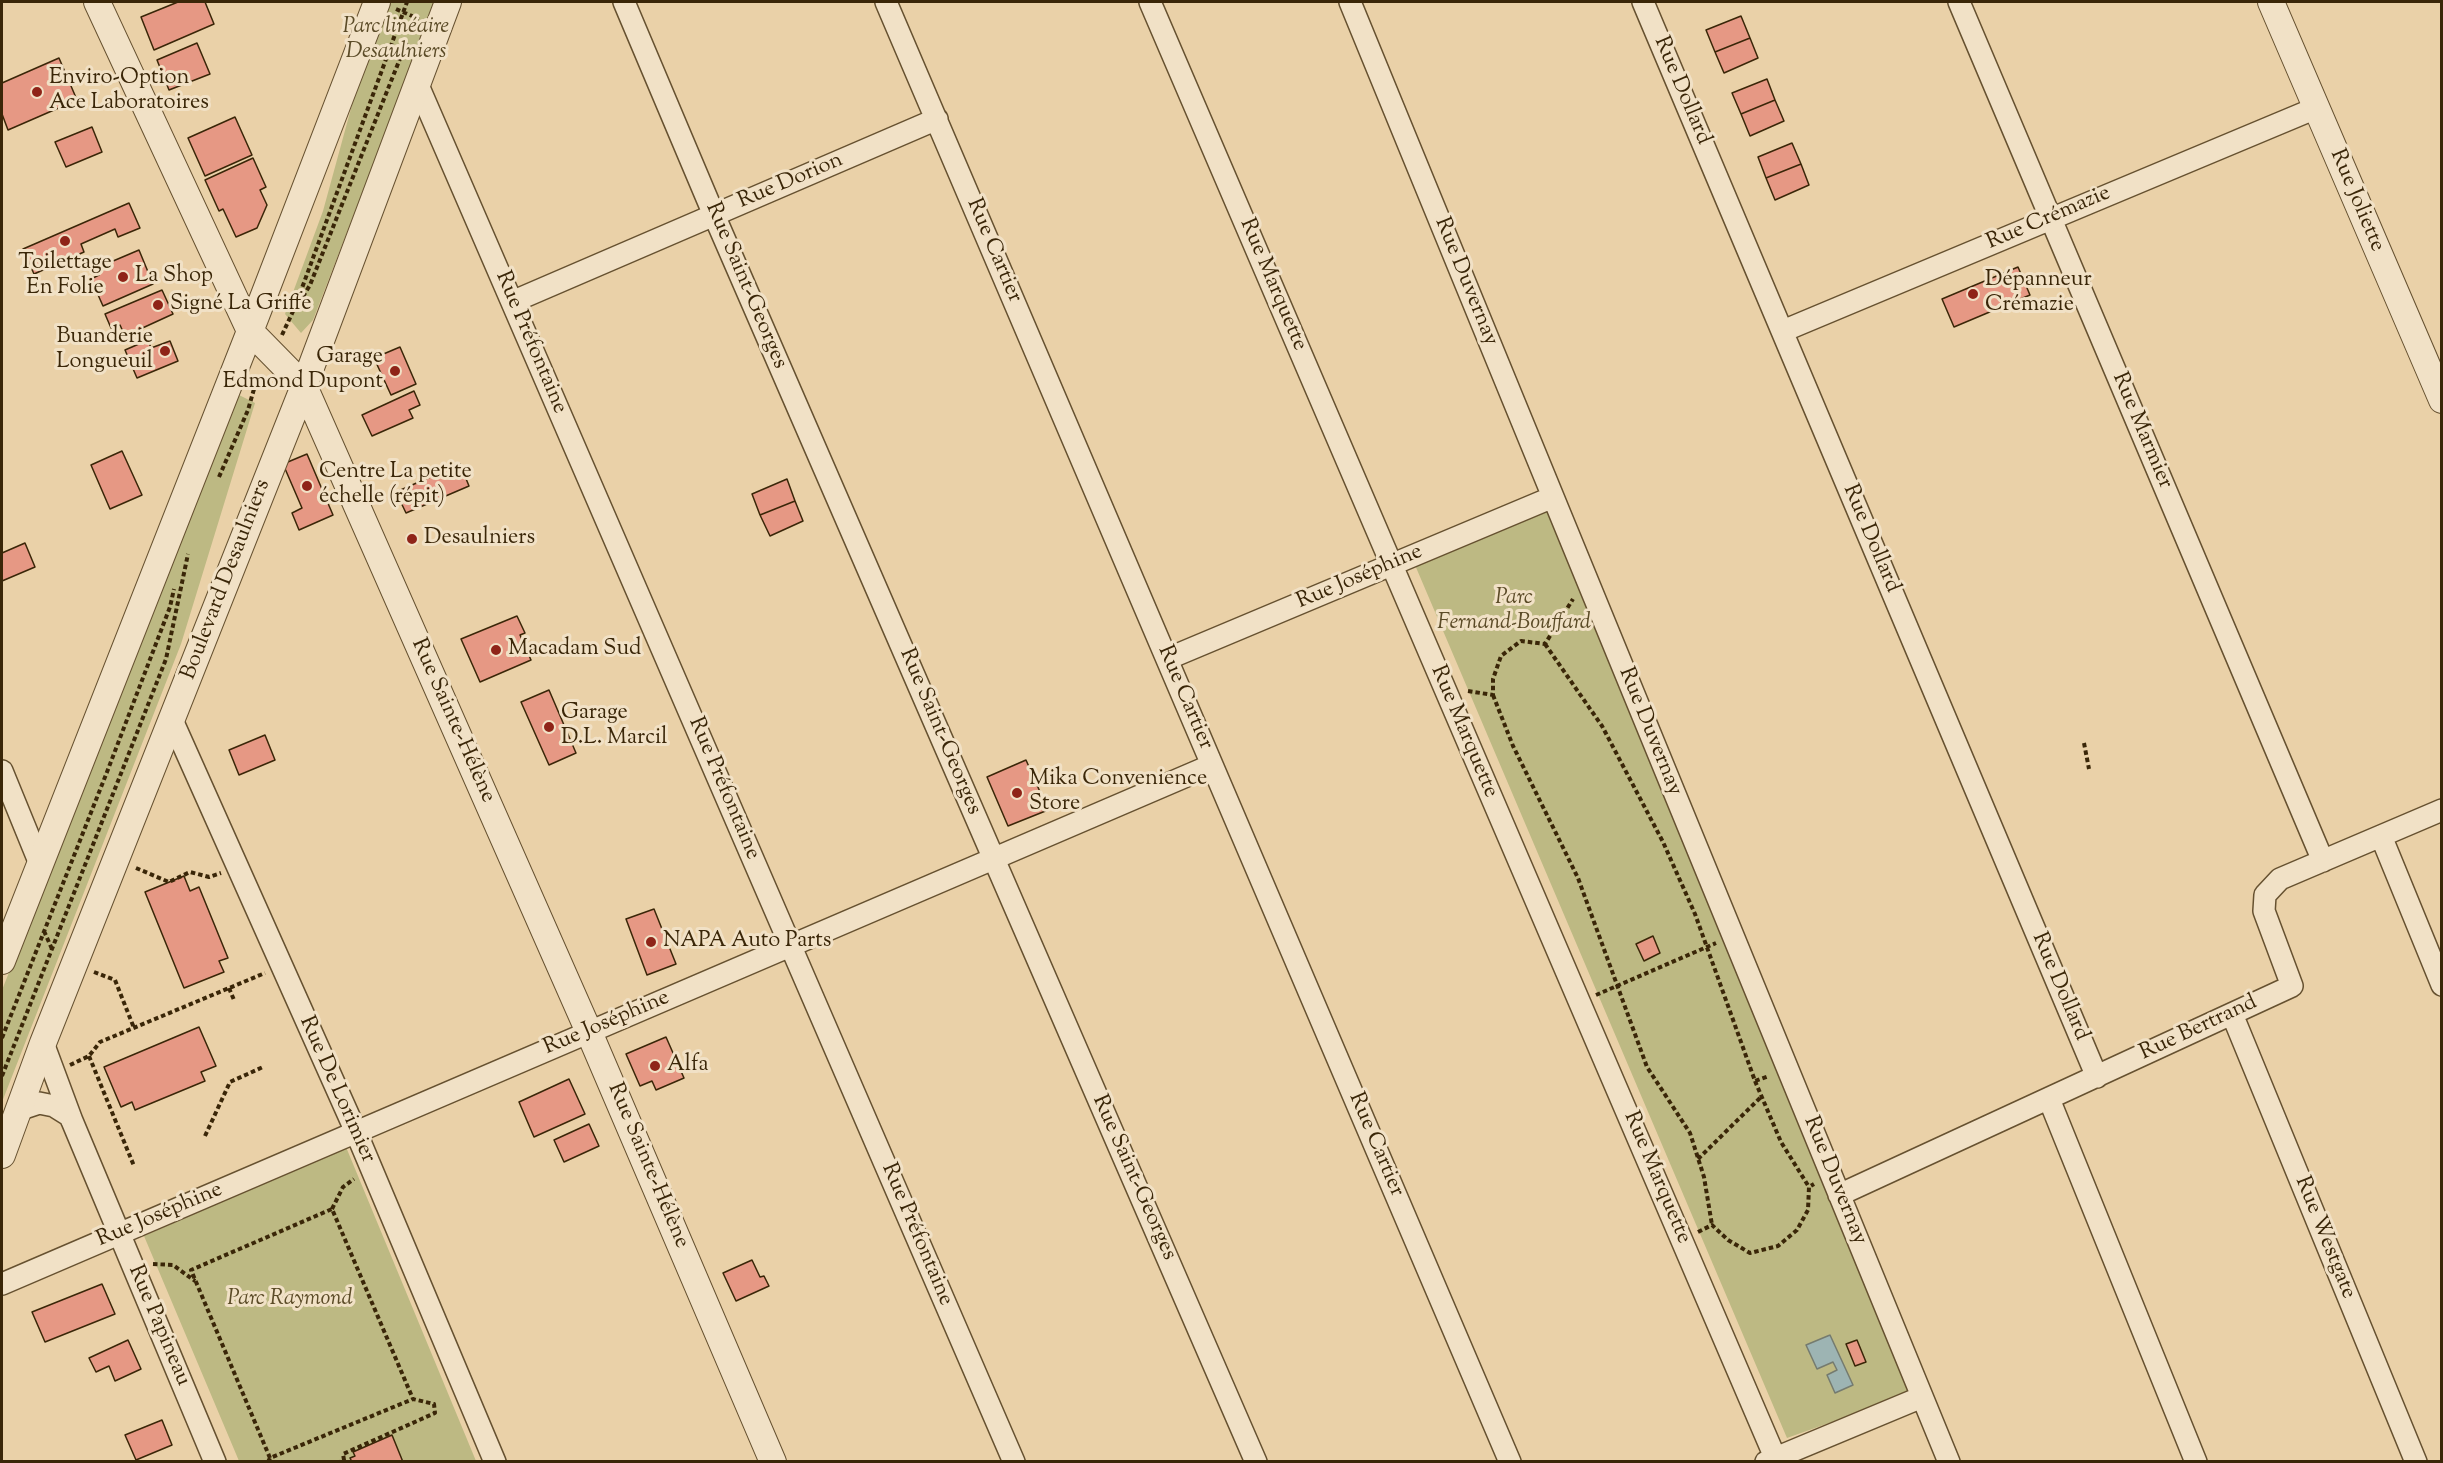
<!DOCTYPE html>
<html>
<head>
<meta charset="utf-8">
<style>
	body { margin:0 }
	#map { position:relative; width:2443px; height:1463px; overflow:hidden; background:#ead1a8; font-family:"Sorts Mill Goudy",serif }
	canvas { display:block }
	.frame { position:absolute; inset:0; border:3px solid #3a2608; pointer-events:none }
</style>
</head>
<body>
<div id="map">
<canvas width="2443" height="1463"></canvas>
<div class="frame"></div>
</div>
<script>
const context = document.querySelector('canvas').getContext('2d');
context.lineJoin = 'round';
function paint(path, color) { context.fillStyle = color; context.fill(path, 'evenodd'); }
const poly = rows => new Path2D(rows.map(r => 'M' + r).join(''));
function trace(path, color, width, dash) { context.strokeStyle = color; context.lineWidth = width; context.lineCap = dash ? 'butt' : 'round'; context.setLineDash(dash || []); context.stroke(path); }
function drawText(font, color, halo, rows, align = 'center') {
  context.font = font + ' "Sorts Mill Goudy",serif'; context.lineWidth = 6; context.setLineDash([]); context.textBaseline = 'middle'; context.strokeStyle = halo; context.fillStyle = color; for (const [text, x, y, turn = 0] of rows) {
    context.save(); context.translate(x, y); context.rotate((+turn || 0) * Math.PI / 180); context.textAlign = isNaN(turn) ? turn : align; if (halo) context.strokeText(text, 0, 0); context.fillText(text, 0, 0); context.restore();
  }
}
const green = poly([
	[387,2,436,2,313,320,301,333,285,314,323,211,364,61],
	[239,395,255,403,181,644,2,1102,2,990],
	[1549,505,1913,1393,1787,1438,1412,558],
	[346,1147,476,1461,239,1461,144,1236]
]);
const water = poly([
	[1830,1335,1853,1385,1835,1393,1827,1375,1837,1370,1833,1362,1817,1369,1806,1345,1830,1335]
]);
const building = poly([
	[178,2,205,2,214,24,154,50,141,17,178,2],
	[1741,16,1750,38,1715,52,1706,30,1741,16],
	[1750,38,1758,58,1724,73,1715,52,1750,38],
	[197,43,210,74,169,90,157,60,197,43],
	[59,58,77,100,8,130,2,114,2,83,59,58],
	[1767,79,1775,100,1741,114,1732,93,1767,79],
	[1775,100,1784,121,1750,136,1741,114,1775,100],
	[235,117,252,155,205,176,188,138,235,117],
	[92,127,102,152,66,167,55,142,92,127],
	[1792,143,1801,164,1766,178,1758,157,1792,143],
	[253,158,266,187,260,190,267,205,257,228,236,237,223,209,219,211,205,180,253,158],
	[1801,164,1809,185,1775,200,1766,178,1801,164],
	[129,203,140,228,118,237,115,229,81,244,84,252,34,274,23,249,129,203],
	[139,250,153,284,103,306,91,279,99,275,99,267,139,250],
	[2018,267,2030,295,1954,327,1942,299,2018,267],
	[162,290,173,314,125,336,120,325,111,328,105,314,162,290],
	[148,340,151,348,170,341,178,361,137,378,125,350,148,340],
	[400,347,416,384,391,395,374,358,400,347],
	[414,391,420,405,409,410,413,418,372,436,362,415,414,391],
	[122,451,142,495,110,509,91,465,122,451],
	[307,454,333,515,299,530,292,513,302,508,283,464,307,454],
	[460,464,469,486,406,513,396,492,460,464],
	[787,479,795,501,760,515,752,494,787,479],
	[795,501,803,521,770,536,760,515,795,501],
	[25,543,35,567,2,581,2,553,25,543],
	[517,616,525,633,520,635,531,660,480,682,461,639,517,616],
	[549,690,576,753,549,765,521,702,549,690],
	[265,735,275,760,239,775,229,750,265,735],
	[1026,760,1048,810,1008,826,987,777,1026,760],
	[184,876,190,891,199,887,228,958,219,961,224,972,184,988,145,892,184,876],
	[654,909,676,964,647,975,626,919,654,909],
	[1653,936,1660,953,1644,961,1636,944,1653,936],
	[199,1027,216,1066,201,1072,205,1081,135,1110,132,1102,121,1107,104,1067,199,1027],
	[666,1037,684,1078,656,1090,652,1081,640,1086,626,1054,666,1037],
	[569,1079,585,1114,534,1137,519,1102,569,1079],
	[589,1124,599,1146,564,1162,554,1140,589,1124],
	[752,1260,760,1277,764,1276,769,1286,736,1301,723,1273,752,1260],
	[102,1284,115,1314,45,1342,32,1312,102,1284],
	[128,1340,141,1369,115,1381,109,1366,96,1372,89,1358,128,1340],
	[1857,1340,1866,1362,1855,1366,1846,1344,1857,1340],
	[162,1420,172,1445,136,1460,125,1435,162,1420],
	[392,1435,403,1462,352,1462,350,1458,355,1456,353,1452,392,1435]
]);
const path = poly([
	[396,9,419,19],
	[299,303,310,285,407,41],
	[282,335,295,307,407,2],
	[219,477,248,410,254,389,263,374],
	[1545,644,1602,726,1663,842,1695,914,1755,1081,1769,1076],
	[1468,691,1493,695,1493,679,1501,656,1521,641,1545,644,1573,599],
	[1493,695,1513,746,1578,878,1647,1067,1690,1133,1704,1177,1712,1225],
	[2084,743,2089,769],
	[136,868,169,882,190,872,209,877,221,873],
	[44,931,52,949],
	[94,972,115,980,134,1028],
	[229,988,234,1000],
	[1596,995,1716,943],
	[2,1038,107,772,170,607,174,589],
	[89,1056,134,1166],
	[70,1065,89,1056,100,1042,265,973],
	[2,1076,166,659,188,554],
	[1755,1081,1781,1142,1809,1187],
	[205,1136,230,1082,263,1067],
	[1698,1159,1761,1097],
	[332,1209,343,1187,354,1179],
	[1698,1232,1712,1225,1728,1240,1750,1253,1778,1246,1797,1230,1808,1210,1809,1187,1814,1184],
	[153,1264,173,1265,195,1281],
	[270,1458,191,1270,332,1209,413,1399],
	[268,1462,270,1458,413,1399,434,1404,435,1413,343,1454,344,1460,340,1462]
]);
const minor = poly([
	[624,2,714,215,1256,1462],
	[886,2,1510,1462],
	[1150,2,1777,1462],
	[1350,2,1949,1462],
	[1643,2,2097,1077],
	[1959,2,2323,861],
	[417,83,1014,1462],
	[512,302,937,119],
	[1783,331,2316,108],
	[1167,659,1553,497],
	[172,720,356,1132,495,1462],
	[2,771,40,864],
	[2381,836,2442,985],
	[2232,1014,2416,1462],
	[43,1043,72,1121],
	[2049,1099,2196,1462],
	[18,1110,39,1103,54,1106,70,1116,215,1462],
	[1839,1195,2292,986,2264,911,2265,895,2280,879,2442,810],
	[2,1284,1212,765],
	[1766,1462,1922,1397]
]);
const tertiary = poly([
	[97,2,250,331,304,386,589,1032,773,1462],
	[2271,2,2442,400],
	[2,961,256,316,377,2],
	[2,1155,43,1043,304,386,448,2]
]);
const markers = [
	[37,92,6,"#8f2418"],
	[65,241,6,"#8f2418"],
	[123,277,6,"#8f2418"],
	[1973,294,6,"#8f2418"],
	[158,305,6,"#8f2418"],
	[165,351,6,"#8f2418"],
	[395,371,6,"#8f2418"],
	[307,486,6,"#8f2418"],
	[412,539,6,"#8f2418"],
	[496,650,6,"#8f2418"],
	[549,727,6,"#8f2418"],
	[1017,793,6,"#8f2418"],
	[651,942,6,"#8f2418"],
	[655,1066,6,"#8f2418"]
];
const parkNames = [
	["Parc linéaire",396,28],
	["Desaulniers",396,53],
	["Parc",1514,599],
	["Fernand-Bouffard",1514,624],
	["Parc Raymond",290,1300]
];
const poiNames = [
	["Enviro-Option",49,79],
	["Ace Laboratoires",49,104],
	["Toilettage",65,264,"center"],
	["En Folie",65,289,"center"],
	["La Shop",135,277],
	["Dépanneur",1985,281],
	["Crémazie",1985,306],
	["Signé La Griffe",170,305],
	["Buanderie",153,338,"right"],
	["Longueuil",153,363,"right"],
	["Garage",383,358,"right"],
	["Edmond Dupont",383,383,"right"],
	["Centre La petite",319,473],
	["échelle (répit)",319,498],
	["Desaulniers",424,539],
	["Macadam Sud",508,650],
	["Garage",561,714],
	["D.L. Marcil",561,739],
	["Mika Convenience",1029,780],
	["Store",1029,805],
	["NAPA Auto Parts",663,942],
	["Alfa",667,1066]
];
const streetNames = [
	["Rue Dollard",1681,91,67],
	["Rue Dorion",791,182,-23],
	["Rue Joliette",2356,201,67],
	["Rue Crémazie",2049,219,-23],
	["Rue Cartier",993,251,67],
	["Rue Duvernay",1465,282,68],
	["Rue Marquette",1272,285,67],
	["Rue Saint-Georges",745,286,67],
	["Rue Préfontaine",530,343,67],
	["Rue Marmier",2141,431,67],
	["Rue Dollard",1870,539,67],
	["Rue Joséphine",1360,578,-23],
	["Boulevard Desaulniers",227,580,-69],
	["Rue Cartier",1184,698,67],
	["Rue Sainte-Hélène",452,721,66],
	["Rue Saint-Georges",939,732,67],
	["Rue Marquette",1463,732,67],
	["Rue Duvernay",1649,732,68],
	["Rue Préfontaine",723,789,67],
	["Rue Dollard",2059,987,67],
	["Rue Joséphine",607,1024,-23],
	["Rue Bertrand",2199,1029,-25],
	["Rue De Lorimier",336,1090,66],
	["Rue Cartier",1375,1145,67],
	["Rue Sainte-Hélène",647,1166,67],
	["Rue Saint-Georges",1133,1178,66],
	["Rue Marquette",1656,1178,67],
	["Rue Duvernay",1834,1181,68],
	["Rue Joséphine",160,1216,-23],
	["Rue Préfontaine",916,1235,67],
	["Rue Westgate",2324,1238,68],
	["Rue Papineau",158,1326,67]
];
paint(green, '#bdb983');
paint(water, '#9db4b3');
trace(water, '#757b6f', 1.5);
paint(building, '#e69884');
trace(building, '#3a2608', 1.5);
trace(minor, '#665130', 24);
trace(tertiary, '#665130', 28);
trace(path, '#3a2608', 4, [4.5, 3]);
trace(minor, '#f1e1c6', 21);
trace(tertiary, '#f1e1c6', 26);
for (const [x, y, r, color] of markers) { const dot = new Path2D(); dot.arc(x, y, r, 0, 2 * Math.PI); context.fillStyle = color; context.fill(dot); trace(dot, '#f1e1c6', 2); }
drawText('italic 22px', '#5b4b27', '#f1e1c6', parkNames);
drawText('22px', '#3a2608', '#f1e1c6', poiNames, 'left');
drawText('22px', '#3a2608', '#f1e1c6', streetNames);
</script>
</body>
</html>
